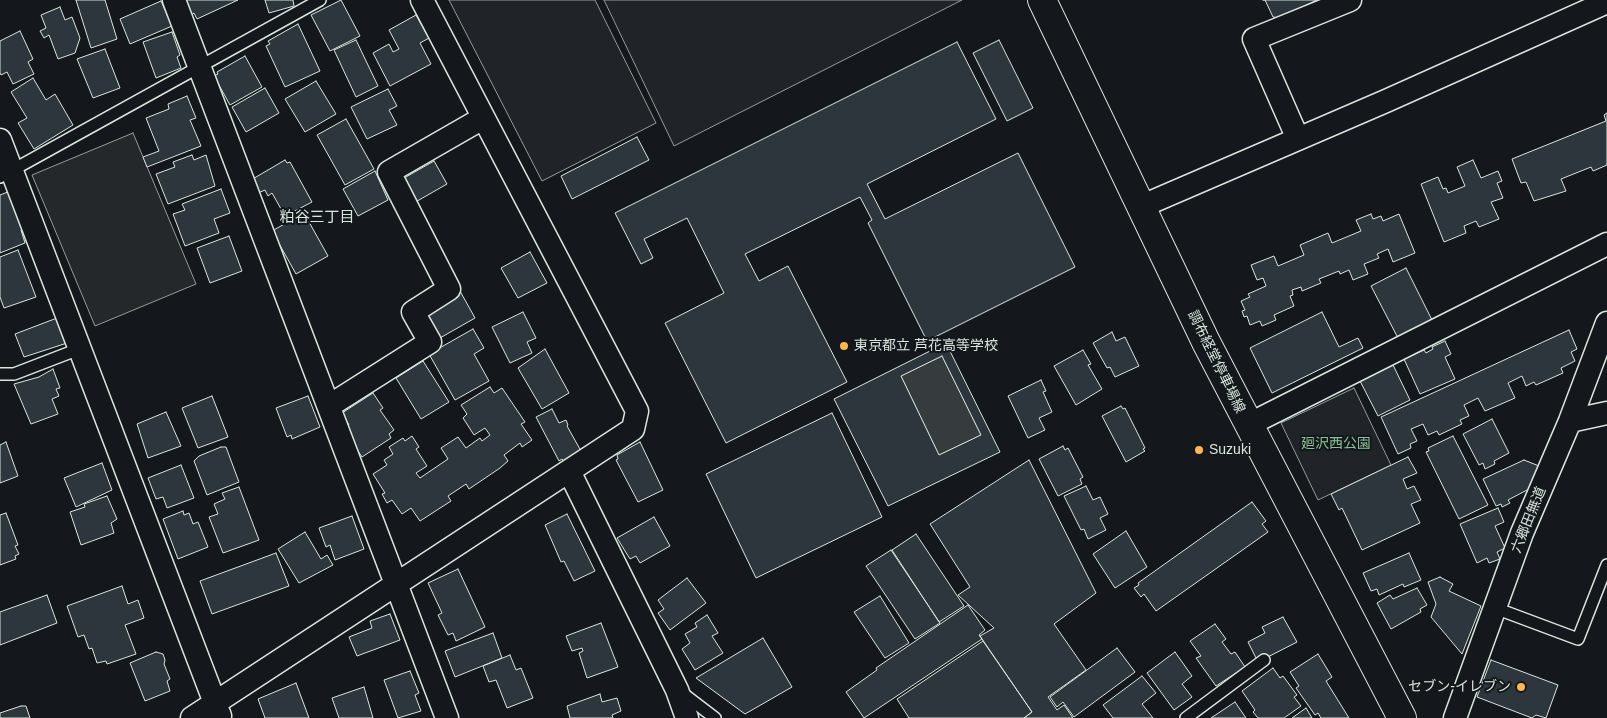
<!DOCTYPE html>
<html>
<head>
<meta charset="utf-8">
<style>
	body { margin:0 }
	canvas { display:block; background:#14181c }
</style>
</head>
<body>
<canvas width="1607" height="718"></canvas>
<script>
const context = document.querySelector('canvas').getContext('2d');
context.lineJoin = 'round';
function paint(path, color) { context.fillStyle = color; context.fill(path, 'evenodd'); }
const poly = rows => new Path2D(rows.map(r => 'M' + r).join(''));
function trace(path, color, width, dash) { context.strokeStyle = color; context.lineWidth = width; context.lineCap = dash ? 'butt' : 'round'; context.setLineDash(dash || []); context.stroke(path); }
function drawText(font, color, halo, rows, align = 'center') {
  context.font = font + ' Helvetica,"Noto Sans JP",sans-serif'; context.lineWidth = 4; context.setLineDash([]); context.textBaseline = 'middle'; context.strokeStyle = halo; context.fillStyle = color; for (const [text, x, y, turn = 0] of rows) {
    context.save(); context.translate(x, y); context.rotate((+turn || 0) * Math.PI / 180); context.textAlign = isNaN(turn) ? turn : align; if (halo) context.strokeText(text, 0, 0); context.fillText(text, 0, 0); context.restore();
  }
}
const green = poly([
	[449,0,595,0,656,123,542,181,449,0],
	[604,0,962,0,674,146,604,0],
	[1354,388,1391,465,1318,500,1281,423,1354,388]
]);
const parking = poly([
	[133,133,196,284,95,326,32,175,133,133]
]);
const water = poly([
	[942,356,981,435,939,455,901,376,942,356]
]);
const building = poly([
	[76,0,105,0,117,39,91,48,76,0],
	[185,0,238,0,197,19,194,13,191,15,185,0],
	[265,0,293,0,294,6,269,13,265,0],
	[341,0,360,36,330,51,311,15,341,0],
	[1263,0,1317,0,1280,18,1273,17,1265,0,1263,0],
	[161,1,172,26,130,44,120,19,161,1],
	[60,7,65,20,72,17,80,38,75,53,58,59,49,35,44,38,40,31,46,28,41,15,60,7],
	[416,15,429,38,420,43,431,64,390,86,373,53,389,44,393,52,399,49,389,30,416,15],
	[298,24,320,71,285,87,266,46,270,44,268,41,298,24],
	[20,31,33,59,28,62,34,74,13,84,7,72,1,75,0,73,0,41,20,31],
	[172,32,180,55,177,57,181,68,156,78,143,42,172,32],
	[356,40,378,86,356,97,334,50,356,40],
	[999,40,1033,108,1007,121,973,53,999,40],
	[957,42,996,119,867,184,885,219,1018,153,1075,267,927,341,868,223,872,220,860,197,745,254,759,281,788,266,847,382,726,443,665,323,724,293,687,218,644,239,653,258,641,264,615,213,957,42],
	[105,49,120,88,93,98,77,59,105,49],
	[245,56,262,87,230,105,214,76,218,74,217,72,245,56],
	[33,78,46,100,55,94,73,125,34,149,18,123,27,118,11,92,33,78],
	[316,81,336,114,305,132,285,99,316,81],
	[265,88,279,113,246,132,232,107,265,88],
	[388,89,397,106,389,110,397,125,367,139,351,107,388,89],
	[187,96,196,118,190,120,201,146,147,167,143,157,159,151,146,118,169,109,168,104,187,96],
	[1607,113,1607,165,1593,171,1591,167,1561,179,1566,191,1534,201,1526,182,1521,183,1512,159,1606,121,1604,115,1607,113],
	[346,119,374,169,345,185,317,135,346,119],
	[637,137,649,160,572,199,561,176,637,137],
	[192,155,194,160,206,155,215,186,168,204,156,174,175,167,173,162,192,155],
	[285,160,287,163,290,162,312,202,285,216,272,193,268,196,265,190,258,193,251,180,285,160],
	[1473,160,1481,178,1498,171,1502,181,1497,183,1503,198,1491,202,1499,219,1479,227,1476,221,1464,226,1466,233,1444,242,1421,184,1438,177,1443,189,1446,188,1448,193,1465,186,1457,167,1473,160],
	[434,161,447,184,412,204,399,181,434,161],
	[375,171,388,200,358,216,343,189,375,171],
	[221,189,230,213,214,219,219,233,185,246,173,214,185,210,182,204,221,189],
	[13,190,23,229,21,230,25,243,0,253,0,195,13,190],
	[304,213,328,256,296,274,272,231,304,213],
	[1371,214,1373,219,1381,216,1383,221,1399,214,1415,253,1393,262,1388,249,1377,254,1379,258,1364,264,1368,274,1353,280,1349,270,1340,274,1339,271,1319,279,1321,283,1302,291,1301,287,1292,290,1293,295,1290,296,1294,306,1274,315,1276,320,1262,326,1260,321,1250,325,1247,316,1244,317,1242,311,1245,310,1241,301,1250,297,1248,294,1266,286,1263,278,1257,280,1251,265,1274,256,1278,266,1304,255,1300,245,1328,233,1332,243,1361,231,1356,220,1371,214],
	[229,236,242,271,210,283,197,248,229,236],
	[18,250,36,297,4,308,0,297,0,257,18,250],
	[530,252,547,283,518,298,501,268,530,252],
	[1406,268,1433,322,1399,340,1371,286,1406,268],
	[460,291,475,318,440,338,424,312,460,291],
	[523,312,536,338,527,342,532,353,510,363,492,327,523,312],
	[1322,312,1339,347,1358,338,1363,348,1272,393,1250,348,1322,312],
	[57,318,67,343,24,357,15,334,57,318],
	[473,329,484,348,474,354,489,381,455,400,429,354,473,329],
	[1569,330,1577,349,1571,352,1575,361,1561,368,1563,373,1536,385,1534,382,1526,386,1522,376,1508,383,1515,398,1485,411,1478,398,1464,405,1469,416,1460,420,1462,424,1439,435,1437,431,1428,435,1423,424,1411,429,1417,441,1410,444,1411,448,1398,454,1381,417,1569,330],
	[1112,332,1116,341,1125,337,1139,366,1115,377,1110,367,1107,368,1093,343,1112,332],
	[1445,341,1451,354,1445,357,1455,379,1420,394,1404,359,1424,350,1426,353,1433,349,1432,347,1445,341],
	[946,343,1000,452,888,506,834,399,946,343],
	[942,356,981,435,939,455,901,376,942,356],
	[545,349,569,393,542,409,518,368,545,349],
	[1083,350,1091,364,1088,365,1102,389,1076,405,1054,366,1083,350],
	[423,361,449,402,421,419,396,378,423,361],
	[1393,365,1410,400,1378,416,1360,381,1393,365],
	[53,369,60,388,56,389,59,396,52,399,58,414,31,424,14,384,39,377,53,369],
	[1041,380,1046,391,1043,392,1052,412,1039,418,1045,430,1028,438,1008,396,1041,380],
	[490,387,494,393,502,388,525,422,521,424,532,440,522,447,520,443,504,455,508,461,500,468,469,489,466,484,448,496,451,501,420,521,411,508,402,514,392,500,387,503,382,494,385,493,373,474,387,465,384,460,393,454,389,447,403,438,405,441,412,436,419,447,416,449,427,466,416,473,420,478,448,459,441,448,458,437,466,448,480,438,482,441,490,435,485,428,474,435,463,418,467,414,461,405,490,387],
	[373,393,383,408,380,410,394,430,389,434,391,438,362,457,343,429,349,425,342,413,373,393],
	[212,396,228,437,198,448,182,408,212,396],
	[308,396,320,427,292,439,291,435,287,437,276,408,308,396],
	[1121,406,1123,409,1125,408,1145,448,1143,449,1145,451,1126,462,1102,416,1121,406],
	[552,409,559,423,566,420,568,425,567,426,581,451,564,462,562,459,559,461,536,417,552,409],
	[166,412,181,446,148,458,137,424,166,412],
	[832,413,882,517,756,578,706,474,832,413],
	[1492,419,1509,453,1494,461,1495,464,1485,469,1483,463,1479,465,1463,434,1492,419],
	[1453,436,1488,505,1459,519,1426,452,1429,451,1428,448,1453,436],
	[6,442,18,476,0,483,0,445,6,442],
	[640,442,663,490,638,502,616,460,618,459,617,455,640,442],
	[1063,446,1065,450,1068,448,1083,477,1080,479,1082,484,1058,496,1039,459,1063,446],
	[221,447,226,447,239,482,207,495,194,461,199,456,221,447],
	[1408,457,1417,473,1403,479,1407,489,1414,486,1421,500,1411,504,1420,523,1362,550,1342,508,1339,510,1331,494,1408,457],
	[1029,460,1096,593,1054,624,1086,670,1048,697,1057,710,1064,705,1073,718,1024,718,1032,712,980,636,994,628,958,595,970,587,930,524,1029,460],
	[1524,460,1539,466,1529,489,1508,500,1510,503,1502,507,1501,504,1496,506,1483,479,1524,460],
	[102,463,112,490,76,507,64,478,102,463],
	[181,465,194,498,167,508,163,497,156,499,148,478,181,465],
	[1086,486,1093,500,1100,497,1108,514,1100,518,1106,530,1088,539,1084,529,1081,530,1064,496,1086,486],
	[239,487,259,540,223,553,209,517,218,514,214,504,225,499,222,493,239,487],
	[107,496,117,519,111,523,114,533,81,545,70,512,85,507,84,504,107,496],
	[1252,502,1266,521,1262,524,1268,532,1156,611,1144,594,1141,597,1134,588,1139,585,1138,583,1252,502],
	[1498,508,1504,522,1495,526,1505,548,1497,552,1500,559,1489,563,1487,558,1477,563,1460,524,1498,508],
	[183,511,184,515,189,513,193,524,198,522,208,547,178,559,163,519,183,511],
	[6,513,18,545,15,546,19,554,15,556,16,559,0,565,0,515,6,513],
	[567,514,595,571,574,581,564,561,561,562,545,525,567,514],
	[352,516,364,549,335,560,330,545,326,547,319,528,352,516],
	[654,517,670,546,640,563,636,556,630,559,617,538,654,517],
	[1126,531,1147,567,1115,588,1093,554,1126,531],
	[305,532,321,559,327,555,333,565,299,583,278,549,305,532],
	[916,534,964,606,939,622,892,550,916,534],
	[891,550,940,623,915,639,866,566,891,550],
	[276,553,289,586,212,614,200,581,276,553],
	[1409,553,1421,580,1404,587,1403,584,1379,595,1377,589,1371,591,1363,573,1409,553],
	[458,569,485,627,456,641,453,633,448,635,438,615,442,613,428,583,458,569],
	[1440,577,1453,584,1449,591,1481,606,1462,654,1431,617,1436,604,1428,582,1440,577],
	[687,578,706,603,670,630,658,613,664,609,658,600,687,578],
	[122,586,128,604,138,600,144,618,125,625,136,654,107,664,106,661,97,663,92,648,89,649,84,635,78,637,67,606,122,586],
	[1417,588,1427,605,1420,609,1421,612,1391,629,1377,603,1390,595,1393,599,1417,588],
	[47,595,57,623,0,645,0,612,47,595],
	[880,596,909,643,885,658,854,612,880,596],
	[968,605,985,630,979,635,982,639,864,718,846,692,877,670,876,668,968,605],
	[390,614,400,640,357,656,349,637,372,628,370,621,390,614],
	[707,615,718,633,712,636,723,653,695,670,682,649,690,643,685,634,697,627,695,623,707,615],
	[1283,617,1297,642,1258,662,1248,642,1265,633,1262,627,1283,617],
	[601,623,618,667,587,678,579,653,583,651,582,648,572,651,566,636,601,623],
	[1215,624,1226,639,1222,642,1231,654,1235,652,1245,667,1216,686,1196,658,1201,656,1190,641,1215,624],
	[493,633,502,658,455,677,445,651,493,633],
	[763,638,792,687,745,714,696,678,763,638],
	[983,641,1032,712,1024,718,909,718,897,699,983,641],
	[1117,648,1135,672,1074,717,1063,702,1057,707,1050,697,1117,648],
	[156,652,163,654,165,660,164,664,170,679,167,681,170,691,145,701,130,663,156,652],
	[1175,652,1192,676,1182,684,1192,697,1174,710,1147,673,1175,652],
	[1318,654,1332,677,1326,681,1349,718,1321,718,1318,713,1315,715,1296,688,1299,686,1290,672,1318,654],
	[510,655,516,670,521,668,533,698,507,708,496,680,489,682,483,666,510,655],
	[1491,660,1558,685,1546,718,1536,715,1532,718,1477,697,1491,660],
	[1273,668,1280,678,1283,676,1297,695,1294,697,1301,706,1284,718,1258,718,1253,712,1255,710,1242,691,1273,668],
	[410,671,419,693,415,695,421,711,398,718,384,680,410,671],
	[1142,676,1156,693,1142,704,1153,718,1113,718,1103,705,1142,676],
	[296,683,309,718,265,718,258,699,296,683],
	[364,687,373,718,339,718,332,698,364,687],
	[600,694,602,702,617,698,621,711,612,715,613,718,570,718,567,706,600,694],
	[1235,702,1246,718,1211,718,1235,702],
	[21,706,26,706,30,718,0,718,0,713,21,706],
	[1306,708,1312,718,1292,718,1306,708]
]);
const lane = poly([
	[0,177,320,0],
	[0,374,14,374,79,349],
	[1495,608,1578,639,1607,565],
	[681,692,715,718],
	[1186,718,1264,660]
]);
const street = poly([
	[174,0,447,718],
	[1298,139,1254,39,1350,0],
	[0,140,220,716],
	[1140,207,1386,101,1607,2],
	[329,406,430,342,413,312,449,289,389,172,483,118],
	[1570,421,1607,413],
	[1248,425,1607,244],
	[569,471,677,690,687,718],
	[192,718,633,429,637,411,422,0],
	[1455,718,1522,533,1570,421,1607,323]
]);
const secondary = poly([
	[1042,0,1206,342,1402,718]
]);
const markers = [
	[844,346,5,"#ffb74d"],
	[1199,450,5,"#ffb74d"],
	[1521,687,5,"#ffb74d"]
];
const poiNames = [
	["東京都立 芦花高等学校",854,346],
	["Suzuki",1209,450],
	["セブン-イレブン",1511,687,"right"]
];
const streetNames = [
	["調布経堂停車場線",1216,362,64],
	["六郷田無道",1529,520,-68]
];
const parkNames = [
	["廻沢西公園",1336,444]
];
const neighbourhoodNames = [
	["粕谷三丁目",317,218]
];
paint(green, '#202428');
trace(green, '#939e99', 1);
paint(parking, '#24282b');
trace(parking, '#939e99', 1);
paint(water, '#363b3e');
trace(water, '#939e99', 1);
paint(building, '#2c363c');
trace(building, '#d8e6dc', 1);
trace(lane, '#d8e6dc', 14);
trace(street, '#d8e6dc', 25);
trace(secondary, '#d8e6dc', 30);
trace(lane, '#14181c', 11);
trace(street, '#14181c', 22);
trace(secondary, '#14181c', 28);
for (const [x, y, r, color] of markers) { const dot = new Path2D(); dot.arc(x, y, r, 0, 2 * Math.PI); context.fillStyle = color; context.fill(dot); trace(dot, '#14181c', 2); }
drawText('14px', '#d8e6dc', '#14181c', poiNames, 'left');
drawText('14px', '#d8e6dc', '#14181c', streetNames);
drawText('14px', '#8ac095', '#14181c', parkNames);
drawText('15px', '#d8e6dc', '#14181c', neighbourhoodNames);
</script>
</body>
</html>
